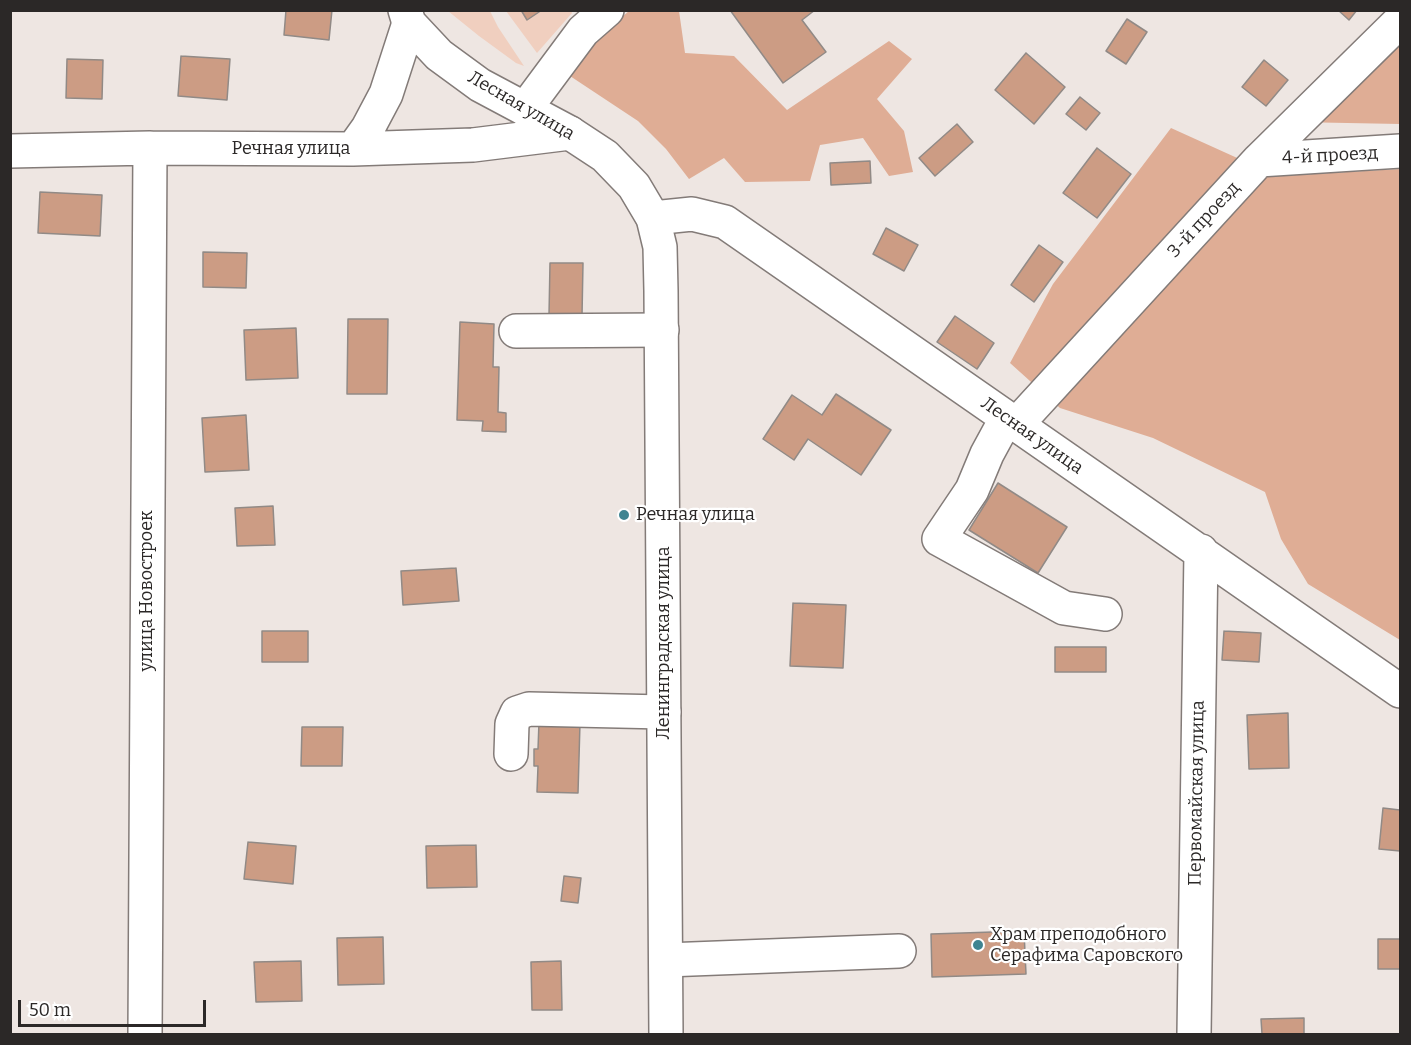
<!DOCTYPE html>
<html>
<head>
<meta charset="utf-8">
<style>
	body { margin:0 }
	#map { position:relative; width:1411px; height:1045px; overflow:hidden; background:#eee6e2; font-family:Bitter,serif }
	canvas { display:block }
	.frame { position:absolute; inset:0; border:12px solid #2b2827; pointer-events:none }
	.scale { position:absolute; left:18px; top:1000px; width:188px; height:27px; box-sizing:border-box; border:3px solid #2b2827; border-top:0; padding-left:8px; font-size:18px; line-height:21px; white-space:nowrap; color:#2b2827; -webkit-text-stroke:4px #fff; paint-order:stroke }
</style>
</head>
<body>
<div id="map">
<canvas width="1411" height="1045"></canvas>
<div class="frame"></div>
<div class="scale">50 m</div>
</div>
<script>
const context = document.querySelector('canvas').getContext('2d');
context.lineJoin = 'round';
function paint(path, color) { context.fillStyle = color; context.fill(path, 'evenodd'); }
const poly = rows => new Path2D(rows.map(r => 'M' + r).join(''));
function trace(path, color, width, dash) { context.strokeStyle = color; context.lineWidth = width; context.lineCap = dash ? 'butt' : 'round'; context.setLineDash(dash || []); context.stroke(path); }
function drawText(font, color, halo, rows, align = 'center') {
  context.font = font + ' Bitter,serif'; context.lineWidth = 4.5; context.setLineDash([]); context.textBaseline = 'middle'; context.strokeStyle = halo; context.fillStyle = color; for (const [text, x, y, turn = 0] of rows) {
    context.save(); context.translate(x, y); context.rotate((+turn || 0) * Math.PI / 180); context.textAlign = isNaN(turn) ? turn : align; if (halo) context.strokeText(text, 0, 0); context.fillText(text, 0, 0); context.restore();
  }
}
const green = poly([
	[571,10,572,13,537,53,506,11],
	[448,11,490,11,498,27,524,66,516,63,479,36]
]);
const forest = poly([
	[629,11,679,11,685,53,734,56,787,110,889,41,912,59,877,99,904,131,913,172,889,176,863,138,820,145,810,181,745,182,724,158,689,179,666,149,638,121,570,76,598,38],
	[1400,22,1400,124,1295,122],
	[1171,128,1277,176,1400,169,1400,640,1308,584,1281,539,1265,492,1153,438,1060,408,1010,363,1053,284]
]);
const building = poly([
	[286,10,332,10,329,40,284,35,286,10],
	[521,10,542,10,527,20,521,10],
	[730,10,815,10,802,20,826,52,783,83,730,10],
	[1338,10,1357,10,1349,20,1338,10],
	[1127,19,1147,32,1126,64,1106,51,1127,19],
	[1026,53,1065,87,1034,124,995,90,1026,53],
	[181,56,230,59,227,100,178,96,181,56],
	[67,59,103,60,102,99,66,98,67,59],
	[1264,60,1288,80,1266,106,1242,87,1264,60],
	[1080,97,1100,113,1086,130,1066,114,1080,97],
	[957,124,973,142,935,176,919,158,957,124],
	[1097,148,1131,174,1097,218,1063,193,1097,148],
	[870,161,871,183,831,185,830,163,870,161],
	[40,192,102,195,100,236,38,233,40,192],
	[886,228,918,245,904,271,873,254,886,228],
	[1039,245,1063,262,1034,302,1011,285,1039,245],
	[203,252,247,253,246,288,203,287,203,252],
	[550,263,583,263,582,316,549,315,550,263],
	[955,316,994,343,977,369,937,342,955,316],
	[348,319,388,319,387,394,347,394,348,319],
	[460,322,494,324,493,367,499,367,498,412,506,413,506,432,482,431,483,421,457,420,460,322],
	[296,328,298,378,246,380,244,330,296,328],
	[836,394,891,430,861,475,808,439,794,460,763,439,792,395,822,415,836,394],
	[246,415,249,470,205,472,202,418,246,415],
	[998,483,1067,527,1038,573,969,530,998,483],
	[273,506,275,545,237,546,235,508,273,506],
	[456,568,459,601,403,605,401,571,456,568],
	[793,603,846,605,843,668,790,666,793,603],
	[262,631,308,631,308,662,262,662,262,631],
	[1224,631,1261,633,1259,662,1222,660,1224,631],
	[1055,647,1106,647,1106,672,1055,672,1055,647],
	[1288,713,1289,768,1249,769,1247,715,1288,713],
	[539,722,580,723,578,793,537,792,538,766,534,766,534,749,538,749,539,722],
	[302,727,343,727,342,766,301,766,302,727],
	[1383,808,1400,810,1400,851,1379,849,1383,808],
	[248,842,296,846,293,884,244,879,248,842],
	[476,845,477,887,427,888,426,846,476,845],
	[564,876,581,878,578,903,561,901,564,876],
	[1024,931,1026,974,932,977,931,934,1024,931],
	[383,937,384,984,338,985,337,938,383,937],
	[1378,939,1400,939,1400,969,1378,969,1378,939],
	[301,961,302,1001,256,1002,254,962,301,961],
	[561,961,562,1010,532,1010,531,962,561,961],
	[1304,1018,1304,1034,1262,1034,1261,1019,1304,1018]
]);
const minor = poly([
	[525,109,583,31,607,10],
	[353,149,368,128,386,94,409,23],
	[10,151,150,148,353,149,473,145,570,133],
	[1259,160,1400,151],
	[653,218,692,214,725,222,1400,691],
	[516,331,662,330],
	[1006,419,987,454,972,490,939,539,1064,608,1105,614],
	[1016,425,1259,160,1400,21],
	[511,754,512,724,517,713,529,709,664,712],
	[666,960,899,951],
	[145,1034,150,148],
	[1194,1034,1201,551]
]);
const major = poly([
	[405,10,409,23,439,55,480,85,570,133,605,156,634,186,653,218,660,247,661,291,666,1034]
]);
const markers = [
	[624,515,6,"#3f8491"],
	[978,945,6,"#3f8491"]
];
const streetNames = [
	["Лесная улица",521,106,30],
	["Речная улица",291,149],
	["4-й проезд",1330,156,-3],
	["3-й проезд",1204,220,-47],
	["Лесная улица",1032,436,35],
	["улица Новостроек",147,591,-90],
	["Ленинградская улица",664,643,-90],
	["Первомайская улица",1197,793,-89]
];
const poiNames = [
	["Речная улица",636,515],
	["Храм преподобного",990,935],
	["Серафима Саровского",990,956]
];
paint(green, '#f0cfbf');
paint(forest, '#dfad95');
paint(building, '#cc9c84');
trace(building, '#918a86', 1.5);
trace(minor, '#837b78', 36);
trace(major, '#837b78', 36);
trace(minor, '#fff', 33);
trace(major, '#fff', 33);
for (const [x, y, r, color] of markers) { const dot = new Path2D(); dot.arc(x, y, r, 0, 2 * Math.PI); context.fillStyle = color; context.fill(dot); trace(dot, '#fff', 2); }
drawText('18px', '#2b2827', '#fff', streetNames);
drawText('18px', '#2b2827', '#fff', poiNames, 'left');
</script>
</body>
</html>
